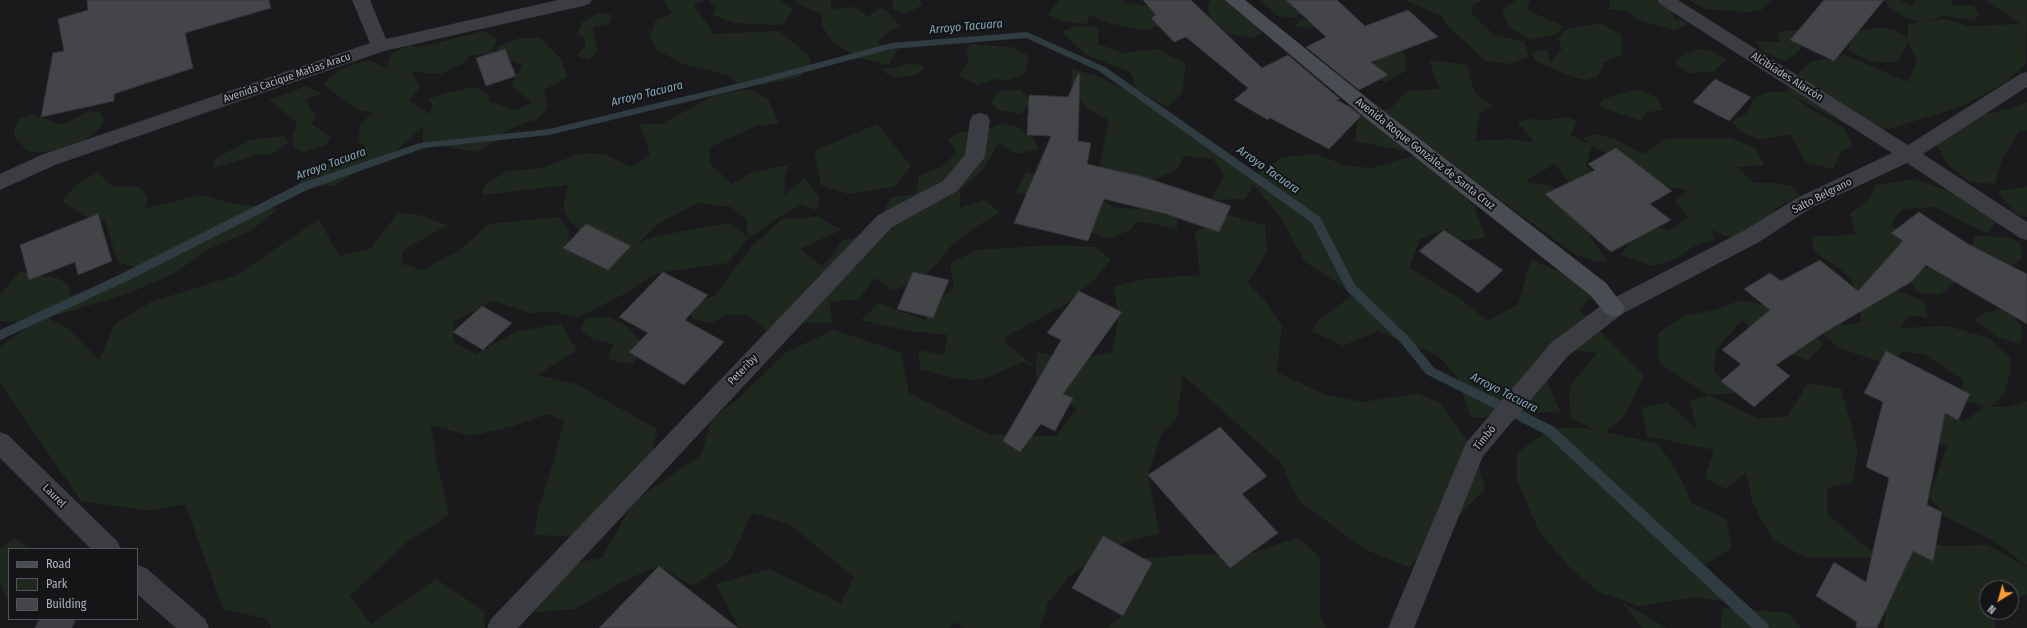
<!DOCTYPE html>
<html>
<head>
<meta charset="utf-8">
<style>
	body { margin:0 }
	#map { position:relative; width:2027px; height:628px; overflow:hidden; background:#1a1a1c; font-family:"Fira Sans Condensed",sans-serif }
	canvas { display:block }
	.legend { position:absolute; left:8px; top:548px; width:130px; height:72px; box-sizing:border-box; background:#151517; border:1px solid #515459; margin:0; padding:5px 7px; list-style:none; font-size:12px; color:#acb3bc }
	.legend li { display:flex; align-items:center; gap:8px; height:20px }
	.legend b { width:20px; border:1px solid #515459 }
	.north { position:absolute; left:1979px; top:580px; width:40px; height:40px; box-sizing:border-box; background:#151517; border:1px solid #515459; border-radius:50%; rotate:217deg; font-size:11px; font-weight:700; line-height:16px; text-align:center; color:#acb3bc }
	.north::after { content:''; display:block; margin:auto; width:14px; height:18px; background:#f99a35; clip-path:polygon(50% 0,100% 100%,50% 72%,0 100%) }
</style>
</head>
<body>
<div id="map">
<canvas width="2027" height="628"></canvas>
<ul class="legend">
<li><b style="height:5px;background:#494c52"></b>Road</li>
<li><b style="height:11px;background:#1f281f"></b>Park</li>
<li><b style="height:11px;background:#444549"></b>Building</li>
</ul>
<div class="north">N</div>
</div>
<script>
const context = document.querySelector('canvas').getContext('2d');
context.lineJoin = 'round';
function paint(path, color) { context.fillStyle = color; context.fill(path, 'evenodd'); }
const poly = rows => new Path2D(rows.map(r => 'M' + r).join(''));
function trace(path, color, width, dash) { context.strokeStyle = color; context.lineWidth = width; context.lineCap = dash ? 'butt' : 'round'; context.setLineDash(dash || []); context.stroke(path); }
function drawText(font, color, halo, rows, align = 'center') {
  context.font = font + ' "Fira Sans Condensed",sans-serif'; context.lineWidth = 4; context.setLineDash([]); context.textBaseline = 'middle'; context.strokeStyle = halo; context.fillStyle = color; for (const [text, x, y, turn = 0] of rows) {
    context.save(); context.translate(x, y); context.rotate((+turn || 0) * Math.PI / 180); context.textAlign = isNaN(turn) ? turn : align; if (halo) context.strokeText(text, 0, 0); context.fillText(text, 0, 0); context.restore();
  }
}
const green = poly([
	[664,0,707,0,693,4,714,34,778,31,809,55,811,67,799,77,763,85,736,84,731,76,682,64,656,49,650,37,655,21,672,13],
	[708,0,780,0,794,9,783,25,734,23,713,15,717,8],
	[797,0,830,0,832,9,854,7,869,17,877,9,885,9,900,26,885,34,877,43,897,50,888,65,856,57,833,42,822,26,822,14,795,3],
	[893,0,920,0,922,5,905,14,893,9],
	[1059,0,1124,0,1124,4,1154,6,1173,22,1145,30,1112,24,1089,15,1087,24,1060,21,1048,14],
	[1210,0,1226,0,1272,28,1251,38,1230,34,1211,19,1207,9],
	[1260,0,1292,0,1305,9,1296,18,1277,16],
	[1405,0,1484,0,1471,5,1473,15,1494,35,1524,42,1529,57,1508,64,1484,60,1445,23,1442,16],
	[1516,0,1530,0,1527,10,1563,26,1556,34,1531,40,1509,27,1502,10],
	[1610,0,1651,0,1666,4,1673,10,1673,18,1687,22,1686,26,1673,30,1638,20,1628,11,1609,9],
	[1689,0,1772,0,1761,10,1746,12,1706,9],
	[1885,0,1902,0,1900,2,1912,6,1916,0,1951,0,1952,5,1974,6,1979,14,1974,20,1944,16,1926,21,1945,19,1968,26,2021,24,1985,0,2027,0,2026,64,2006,82,1963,106,1889,129,1848,126,1790,94,1807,107,1844,128,1853,145,1841,152,1833,169,1806,162,1790,134,1760,140,1739,131,1732,121,1747,113,1754,98,1767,92,1787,92,1790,80,1811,62,1845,55,1908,82,1917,61,1908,41,1898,62,1873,62,1849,51,1853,32,1880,27,1894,30,1908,38,1908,24,1920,22,1906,18,1888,6],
	[599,13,612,15,609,24,593,27,598,52,588,60,577,56,585,47,585,38,578,35,582,22],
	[1336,16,1364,24,1374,39,1404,53,1407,70,1387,82,1372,79,1364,70,1375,62,1359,49,1320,28,1295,27,1301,19,1308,21],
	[1600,23,1621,34,1623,54,1602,63,1603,67,1596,77,1585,80,1570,76,1537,62,1530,52,1548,50,1550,63,1562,49,1558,39,1564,30],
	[1074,26,1098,27,1098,44,1123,53,1157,49,1186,64,1182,93,1168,107,1136,89,1130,72,1086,55,1062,32],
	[1792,30,1798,30,1802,46,1797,53,1785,61,1764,52,1755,41,1780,42,1778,33],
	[483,31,497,39,492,53,469,56,466,62,441,74,412,72,420,87,409,100,429,114,433,106,429,99,450,91,452,92,467,88,479,88,489,95,489,101,516,110,532,102,511,86,522,65,499,56,497,47,520,38,541,38,561,59,567,77,544,90,548,108,537,120,526,122,501,134,495,141,476,152,443,146,423,145,423,127,393,153,366,165,334,186,297,185,313,164,340,163,357,157,366,147,358,141,360,125,373,112,357,110,323,84,341,69,369,60,386,68,391,54,410,44,418,48],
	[970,44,1011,47,1029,56,1025,73,1009,80,996,79,977,85,959,76,969,60,966,52],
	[1700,49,1714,52,1726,60,1713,72,1689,73,1674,63,1686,53],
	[1429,60,1467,65,1474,92,1492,105,1480,114,1475,141,1509,139,1534,142,1517,122,1532,119,1546,120,1567,117,1577,121,1571,135,1589,144,1583,138,1596,134,1615,139,1643,154,1666,139,1730,138,1756,148,1764,165,1737,167,1754,183,1776,183,1791,186,1800,195,1774,210,1775,219,1752,236,1726,236,1712,230,1714,240,1693,247,1676,259,1653,266,1621,255,1639,230,1570,184,1555,164,1525,181,1555,187,1608,262,1595,261,1576,255,1430,149,1409,152,1355,141,1358,119,1370,111,1390,109,1407,91,1440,89],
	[1592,145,1632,169,1669,187,1687,190,1675,201,1688,218,1668,231,1645,221,1614,188,1586,166],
	[909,63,922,66,925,69,914,76,897,77,887,74,881,68,899,67],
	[1072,69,1097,76,1142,98,1234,158,1249,179,1283,157,1316,154,1347,166,1371,168,1424,153,1475,207,1485,238,1453,241,1448,228,1420,239,1409,268,1458,297,1488,321,1518,304,1531,259,1598,289,1579,310,1644,375,1626,414,1606,432,1658,444,1677,471,1692,503,1726,519,1732,548,1705,564,1736,603,1696,597,1639,606,1599,592,1572,570,1539,531,1517,480,1517,453,1549,430,1576,427,1596,430,1570,418,1569,387,1597,353,1560,349,1537,361,1560,411,1471,418,1457,376,1437,355,1378,331,1343,346,1312,331,1320,319,1354,294,1304,261,1282,219,1252,183,1253,187,1245,199,1211,200,1224,176,1213,159,1184,156,1178,169,1153,180,1141,176,1100,197,1114,208,1143,209,1177,218,1177,230,1155,224,1136,222,1130,230,1108,239,1091,232,1057,198,1015,193,1026,172,1085,183,1100,165,1109,120,1086,108,1079,97,1071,92],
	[306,86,322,94,307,98,309,109,314,113,317,113,312,124,331,138,325,145,304,152,295,149,293,143,293,134,297,123,269,100],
	[749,89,768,99,779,123,756,126,710,147,710,164,732,184,753,172,789,165,785,176,784,196,805,177,819,197,817,210,800,205,778,218,748,238,728,263,663,272,651,276,630,291,579,317,554,312,529,313,493,301,455,321,453,332,454,342,476,354,517,331,561,324,577,350,537,375,576,384,657,429,648,470,586,537,534,535,539,507,555,457,564,420,547,414,513,426,471,436,431,425,436,459,449,515,408,541,350,596,371,624,436,579,484,611,485,628,271,628,267,619,223,609,185,504,152,511,81,501,0,383,0,347,39,319,0,322,0,295,20,271,39,276,57,278,69,285,70,296,99,287,138,268,118,262,105,221,84,216,62,201,74,187,97,172,112,186,139,187,148,196,145,208,202,195,230,203,279,209,250,231,211,248,173,274,129,293,48,318,70,330,99,360,115,324,151,302,237,275,319,219,339,256,370,249,398,213,419,215,448,225,405,249,402,253,403,264,423,270,460,250,489,224,558,217,569,231,568,248,608,269,632,245,620,248,588,238,570,222,563,208,568,185,482,195,485,185,507,171,542,168,581,153,604,154,632,167,650,155,640,124,661,124,716,95],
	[697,203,731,207,746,219,748,237,729,223,656,236,638,243,658,224],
	[1020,89,1029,100,1028,106,1020,114,999,110,991,103,997,92],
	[1630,91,1644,91,1658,99,1663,110,1648,112,1641,121,1599,107,1603,99],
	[2027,102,2027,130,2019,132,2003,157,1995,184,1970,182,1947,164,1932,136,1959,120,2013,108],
	[89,111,101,112,104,120,98,130,86,139,56,150,41,153,28,151,15,138,14,130,19,119,31,114,62,125],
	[877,124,911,166,894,187,848,194,821,185,814,151],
	[1004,124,1020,128,1027,135,1034,138,1038,149,1016,154,998,143,985,167,960,190,960,208,984,200,1000,212,971,230,950,247,934,267,917,282,892,290,874,278,859,299,830,302,832,323,799,323,766,330,747,315,727,315,711,323,693,319,687,308,715,295,751,247,782,219,802,219,818,216,841,230,800,249,822,266,834,254,842,240,872,235,890,198,916,194,919,176,942,167,957,152,948,140,961,132,972,133],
	[283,136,289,142,272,154,257,155,214,168,213,160,250,140],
	[1915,179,1949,191,1998,221,1987,233,1960,221,1935,207,1904,209,1897,215,1891,225,1910,239,1923,267,1945,265,1956,282,1940,295,1916,292,1907,272,1889,257,1878,268,1880,284,1924,301,1928,318,1909,315,1900,328,1947,326,1989,338,2011,359,2010,374,2005,393,1991,407,2008,407,2027,401,2027,566,1992,540,1946,517,1929,496,1947,447,1908,431,1928,400,1963,422,1984,407,1988,407,1961,400,1963,380,1924,354,1904,352,1885,363,1841,349,1822,334,1837,320,1845,326,1861,322,1860,308,1852,281,1838,267,1815,253,1811,236,1856,235,1850,214,1869,199,1876,185],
	[2027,187,2027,217,2015,213,1997,191],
	[1228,215,1265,225,1267,250,1248,283,1264,300,1282,326,1277,372,1325,395,1363,402,1419,393,1440,403,1474,450,1485,489,1409,567,1364,549,1298,500,1281,463,1183,375,1177,418,1161,434,1148,475,1159,533,1124,543,1069,576,1048,603,1040,628,965,628,955,622,948,628,739,628,716,584,769,569,841,603,854,577,789,524,752,513,730,561,693,586,659,566,624,581,575,609,527,613,559,566,602,558,634,501,701,455,712,419,738,399,785,353,833,330,901,352,909,393,989,434,1056,436,1077,409,1037,383,1036,368,1022,362,992,376,977,380,953,378,920,369,918,350,944,355,948,335,909,331,861,320,879,303,924,320,941,299,954,287,950,264,975,250,1057,245,1095,247,1111,260,1092,282,1079,291,1067,304,1005,337,1007,344,1036,368,1037,352,1073,360,1112,352,1118,319,1114,287,1142,279,1200,275,1195,232],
	[1975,236,2008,237,2020,243,2022,258,2011,266,1974,252,1972,246],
	[1741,300,1792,311,1823,344,1808,361,1768,344,1742,320,1716,350,1714,372,1736,393,1709,395,1757,418,1787,417,1808,383,1841,389,1858,450,1852,483,1827,488,1827,514,1878,557,1805,557,1773,540,1753,504,1746,472,1726,489,1705,478,1714,450,1647,436,1641,408,1668,402,1697,430,1690,401,1708,395,1659,363,1658,333,1684,316,1714,310],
	[2006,308,2023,328,2020,344,1997,337,1975,320,1985,313],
	[608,317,627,326,644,345,633,363,624,363,608,359,613,344,591,338,581,330,585,318],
	[1298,537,1320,558,1320,615,1326,628,1106,628,1123,616,1142,558,1188,555,1247,555],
	[15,538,30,549,9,549,9,604,0,580,0,549],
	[1904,540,1946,546,1988,545,2027,567,2027,595,2011,599,2011,588,1987,588,1987,612,1996,612,1995,628,1884,628,1885,612,1891,583],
	[1622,602,1665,627,1667,628,1643,628],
	[1722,608,1789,613,1801,628,1721,628]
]);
const stream = poly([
	[1027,32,1105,67,1320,217,1355,285,1409,337,1434,368,1553,426,1767,623,1769,628,1752,628,1545,434,1426,374,1401,343,1347,291,1312,223,1099,71,1026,38,891,49,753,86,549,135,424,148,307,190,129,280,0,340,0,330,121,274,299,184,420,143,549,129,753,80,891,43,1027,32]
]);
const building = poly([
	[87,0,269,0,271,8,185,33,193,68,114,94,114,101,41,117,53,53,64,51,58,19,88,10,87,0],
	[1143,0,1191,0,1262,68,1288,55,1340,99,1337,100,1350,107,1361,116,1329,149,1270,118,1268,120,1234,100,1248,88,1186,37,1174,42,1151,18,1156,15,1143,0],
	[1286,0,1337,0,1365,26,1408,10,1438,37,1371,62,1388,75,1359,90,1306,47,1326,37,1286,0],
	[1824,0,1884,0,1834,61,1790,40,1824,0],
	[505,49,516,76,486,86,476,58,505,49],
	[1078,74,1080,75,1078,141,1091,143,1087,164,1144,177,1231,206,1219,232,1166,214,1104,199,1088,241,1014,223,1051,136,1027,135,1029,95,1068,97,1078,74],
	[1715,79,1751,97,1729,121,1693,102,1715,79],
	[1616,148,1672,191,1650,204,1671,220,1611,252,1545,194,1595,170,1588,164,1616,148],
	[1919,212,1968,244,2027,274,2027,324,1926,265,1911,282,1822,334,1776,365,1790,376,1754,407,1721,381,1741,364,1722,350,1770,310,1744,289,1770,273,1781,281,1820,260,1858,291,1903,241,1891,233,1919,212],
	[98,214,112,261,78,275,75,262,29,280,20,245,98,214],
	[586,224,631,246,608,270,563,248,586,224],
	[1444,230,1503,270,1478,293,1419,251,1444,230],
	[663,272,708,295,685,320,724,342,684,385,629,352,648,333,619,317,663,272],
	[913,272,949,280,933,318,897,309,913,272],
	[1079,291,1122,312,1063,394,1073,398,1055,431,1041,424,1020,452,1003,441,1061,340,1047,333,1079,291],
	[482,306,512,323,483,350,453,332,482,306],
	[1886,351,1970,394,1958,420,1945,413,1927,505,1942,512,1933,561,1913,551,1877,628,1856,628,1857,622,1816,596,1834,562,1866,582,1889,478,1866,467,1883,402,1864,393,1886,351],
	[1220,427,1267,476,1242,494,1278,533,1230,568,1148,475,1220,427],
	[1103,536,1152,563,1123,616,1072,588,1103,536],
	[659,566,738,628,599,628,659,566]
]);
const street = poly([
	[352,0,370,0,386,39,558,0,592,0,589,4,583,6,384,51,55,165,0,190,0,174,41,155,370,43,352,0],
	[1657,0,1678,0,1908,145,2020,74,2027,72,2027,87,1923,154,2027,222,2027,240,2020,238,1907,163,1811,208,1759,242,1622,314,1568,356,1483,456,1414,628,1388,628,1466,443,1552,342,1606,302,1745,230,1797,198,1892,153,1660,4,1657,0],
	[980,113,987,115,990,120,985,157,957,191,892,227,518,628,487,628,491,619,878,215,943,181,965,155,970,120,973,115,980,113],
	[0,432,8,435,117,541,121,549,91,549,0,458,0,432],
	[137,565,146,568,205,619,209,628,176,628,137,594,137,565],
	[39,619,76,619,72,628,35,628,39,619]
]);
const secondary = poly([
	[1225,0,1245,0,1377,106,1606,283,1625,308,1622,314,1614,317,1606,314,1590,295,1363,116,1225,0]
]);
const streetNames = [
	["Alcibíades Alarcón",1787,77,32],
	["Avenida Cacique Matías Aracu",287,78,-19],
	["Avenida Roque González de Santa Cruz",1425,154,38],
	["Salto Belgrano",1822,196,-27],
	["Peteriby",743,370,-46],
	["Timbó",1485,438,-51],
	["Laurel",54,496,45]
];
const waterNames = [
	["Arroyo Tacuara",966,27,-5],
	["Arroyo Tacuara",647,94,-14],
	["Arroyo Tacuara",331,164,-20],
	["Arroyo Tacuara",1268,170,35],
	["Arroyo Tacuara",1504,393,27]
];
paint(green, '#1f281f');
paint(stream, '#2f3c41');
paint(building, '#444549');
trace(building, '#343438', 1);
paint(street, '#3b3d42');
paint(secondary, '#494c52');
drawText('11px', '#acb3bc', '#151517', streetNames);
drawText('italic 12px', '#82a7b8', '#151517', waterNames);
</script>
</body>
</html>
